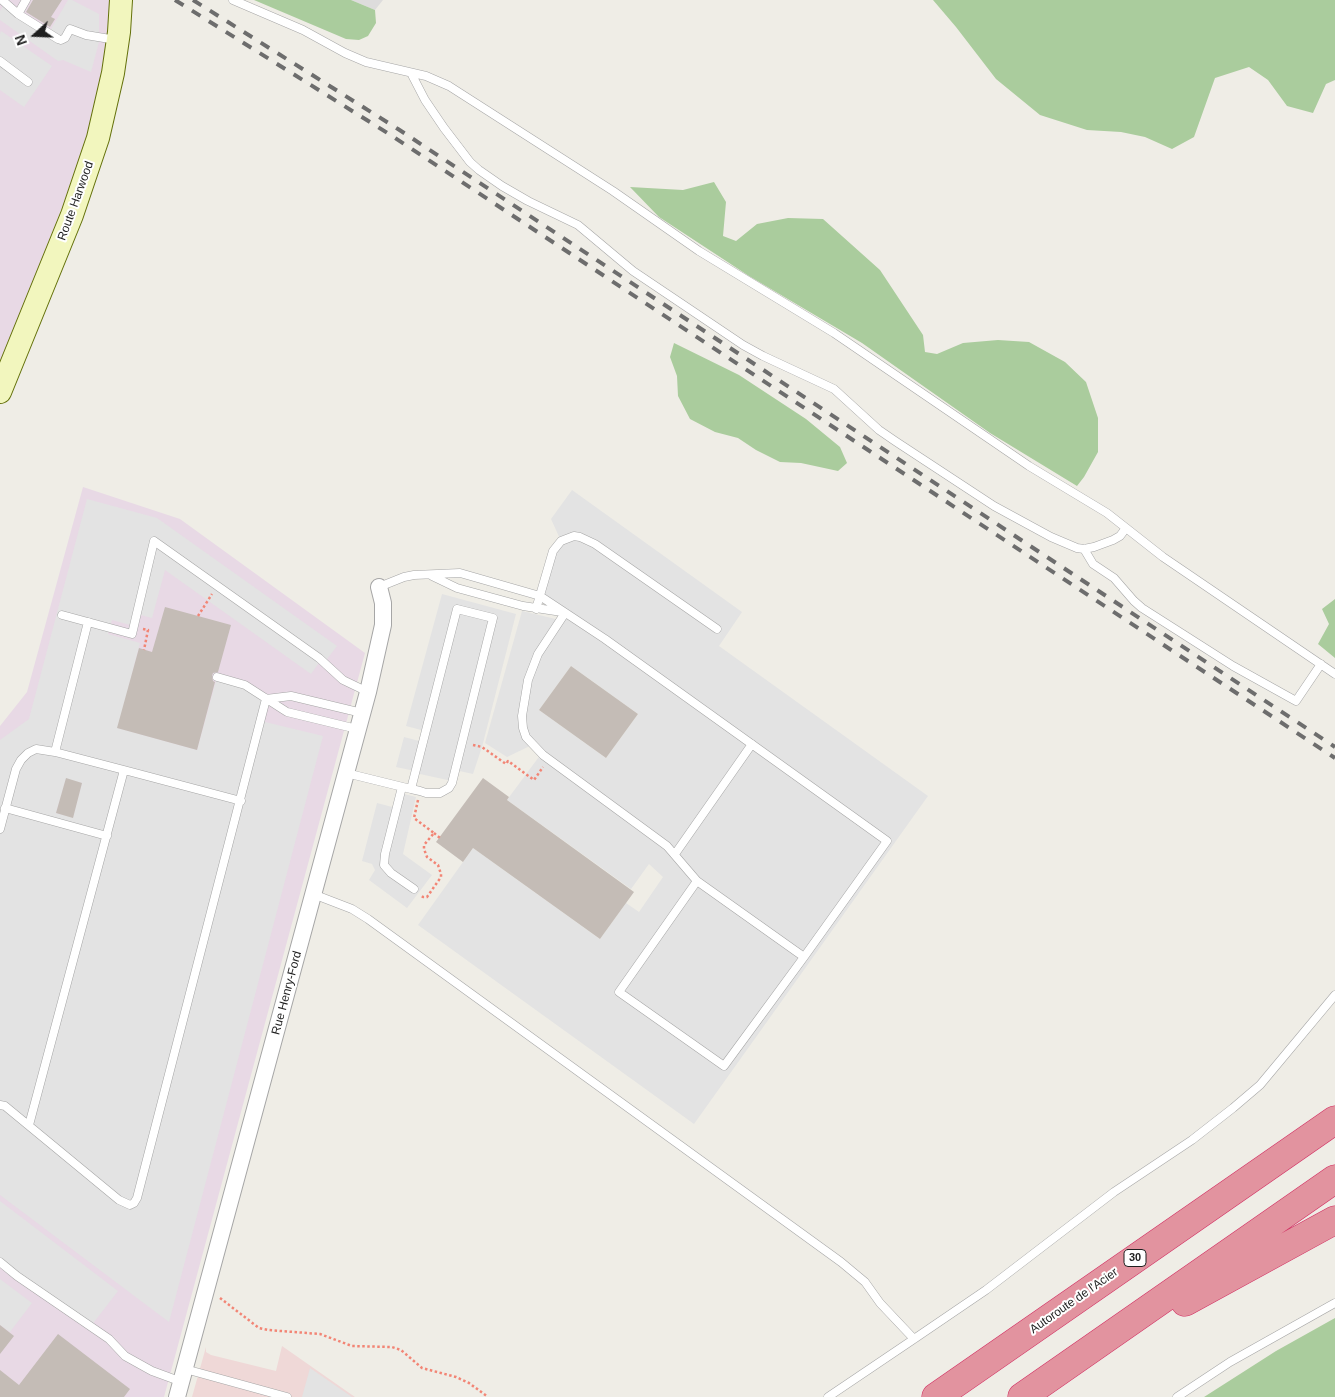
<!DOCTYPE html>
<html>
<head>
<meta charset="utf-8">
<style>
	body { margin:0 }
	#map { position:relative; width:1335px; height:1397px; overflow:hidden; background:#efede6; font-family:Helvetica,sans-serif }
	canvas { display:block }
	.north { position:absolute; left:10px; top:10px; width:50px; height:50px; -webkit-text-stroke:4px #fff; paint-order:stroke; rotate:250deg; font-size:14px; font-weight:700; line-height:20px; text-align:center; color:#1f1f1f }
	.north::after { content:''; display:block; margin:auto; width:18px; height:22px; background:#1f1f1f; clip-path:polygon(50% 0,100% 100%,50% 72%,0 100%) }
</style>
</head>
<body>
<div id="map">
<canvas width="1335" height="1397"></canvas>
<div class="north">N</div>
</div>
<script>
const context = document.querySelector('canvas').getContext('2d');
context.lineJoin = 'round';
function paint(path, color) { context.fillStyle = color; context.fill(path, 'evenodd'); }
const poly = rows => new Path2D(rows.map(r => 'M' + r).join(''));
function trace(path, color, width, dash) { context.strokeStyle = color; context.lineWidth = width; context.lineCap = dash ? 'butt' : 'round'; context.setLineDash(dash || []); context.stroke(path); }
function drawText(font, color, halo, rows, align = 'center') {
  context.font = font + ' Helvetica,sans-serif'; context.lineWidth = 4; context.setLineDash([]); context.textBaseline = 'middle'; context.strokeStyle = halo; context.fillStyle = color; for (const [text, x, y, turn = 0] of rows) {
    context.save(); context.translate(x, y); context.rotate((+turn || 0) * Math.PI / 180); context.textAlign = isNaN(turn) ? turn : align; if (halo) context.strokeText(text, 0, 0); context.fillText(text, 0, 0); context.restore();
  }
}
const residential = poly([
	[351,0,383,0,375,10]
]);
const commercial = poly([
	[282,1346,355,1397,192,1397,206,1347,206,1352,211,1355,276,1371]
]);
const industrial = poly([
	[0,0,110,0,105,53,91,124,63,205,0,364],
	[83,487,180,519,365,653,164,1397,0,1397,0,726,27,692]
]);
const forest = poly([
	[254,0,351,0,375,10,376,23,368,36,359,40,346,39],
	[933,0,1335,0,1335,80,1326,84,1313,113,1287,106,1268,80,1249,67,1215,78,1194,137,1172,149,1145,137,1121,132,1087,130,1040,115,996,79,956,27],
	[714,182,726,202,723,236,736,241,757,224,788,218,823,219,880,270,923,335,925,352,937,354,963,343,998,340,1029,342,1065,362,1086,382,1098,418,1098,452,1084,477,1077,486,990,433,862,343,749,276,659,217,630,187,683,190],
	[674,343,739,375,806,419,840,447,847,463,838,471,801,463,780,462,756,450,738,438,715,432,690,419,678,396,677,376,670,357],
	[1335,599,1335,658,1318,644,1329,624,1322,609],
	[1335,1318,1335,1397,1204,1397,1276,1351]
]);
const parking = poly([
	[68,0,72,0,99,14,99,42,91,72,63,60,58,61,0,20,0,11,5,3,48,34],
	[1,31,52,66,24,107,0,90,0,34],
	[572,490,742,612,719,646,928,796,694,1124,418,925,473,848,600,939,626,903,639,912,663,877,649,864,631,889,507,800,541,754,532,745,507,757,485,743,522,611,560,620,565,613,540,596,561,541,551,519],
	[571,666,638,714,606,758,539,710],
	[87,499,157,518,337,646,324,663,321,660,311,674,165,570,152,618,137,614,134,626,112,620,108,634,140,643,118,728,197,750,217,677,245,685,266,699,261,721,323,736,169,1322,0,1195,0,740,29,719],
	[66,779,82,783,73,817,56,813],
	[442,594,516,614,482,747,473,774,455,770,452,781,420,774,415,771,396,767,404,737,423,742,425,731,406,726],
	[400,793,416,797,403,854,432,875,407,908,369,880,375,870,372,864,362,861,377,803,396,808],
	[0,1201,118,1291,91,1326,0,1262],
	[0,1279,32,1303,10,1332,0,1325],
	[310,1368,352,1397,302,1397]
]);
const building = poly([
	[33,0,62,0,51,17,55,19,50,27,26,12],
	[165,607,231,625,218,672,213,673,212,676,213,681,215,682,197,750,117,728,139,648,152,652],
	[571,666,638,714,606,758,539,710],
	[66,778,82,783,73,818,56,813],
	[483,778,509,797,507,800,634,892,600,939,473,848,463,862,436,842],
	[0,1325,14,1336,0,1354],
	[58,1334,130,1389,124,1397,0,1397,0,1370,19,1385]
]);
const path = poly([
	[198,616,212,594],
	[143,629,148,630,144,650],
	[473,745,482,747,506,764,508,761,534,780,543,767],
	[418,800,414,818,434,833,424,845,424,849,427,857,438,865,441,874,441,877,427,897,423,897,421,896],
	[434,833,440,838],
	[220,1298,259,1328,268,1330,320,1334,352,1346,392,1347,401,1350,422,1368,456,1377,469,1383,488,1397]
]);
const lane = poly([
	[2,0,18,14],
	[26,0,18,14,58,39,61,40,65,38,70,29,86,35,116,40],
	[233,0,303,30,345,53,366,62,426,76,449,86,613,191,699,251,834,333,1029,466,1107,513,1163,557,1335,674],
	[0,61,28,82],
	[411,73,425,100,444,128,470,162,479,170,502,186,528,201,578,225,633,271,743,345,763,356,834,389,879,430,895,441,994,506,1051,537,1077,548,1084,549,1094,547,1113,540,1120,536,1126,528],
	[1084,549,1093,564,1114,578,1134,601,1142,608,1233,666,1296,701,1321,664],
	[432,576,457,588,523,606,562,612],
	[379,587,404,577,414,575,460,573,540,596,605,639,887,841,804,957,724,1066,619,992,697,881,804,957],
	[536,609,553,551,561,541,574,536,580,537,595,544,717,629],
	[565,613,538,654,528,680,522,716,523,728,526,737,543,755,667,846,697,881],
	[62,615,132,634,154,541,319,658,343,680,368,692],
	[88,622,55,752,124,770],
	[217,677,245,685,287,712,357,729],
	[266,699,291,696,362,713],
	[346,773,411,789,420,791,426,793,440,793,449,788,452,783,493,618,457,609,411,789],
	[402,787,385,854,384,865,391,873,414,889],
	[5,808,107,836],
	[0,829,16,769,21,760,28,753,36,749,55,752],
	[675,854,752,744],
	[313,894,352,909,368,919,841,1262,865,1282,880,1303,914,1339,828,1397],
	[0,1105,5,1106,119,1200,130,1205,134,1203,137,1198,266,699],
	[29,1125,124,770,241,801],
	[0,1262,17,1276,109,1339,125,1356,152,1371,182,1382],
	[914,1339,986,1290,1114,1192,1192,1140,1233,1108,1260,1085,1335,995],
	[185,1369,287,1397],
	[1177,1397,1230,1362,1335,1303]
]);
const street = poly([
	[177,1397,368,692,383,625,383,603,379,587]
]);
const secondary = poly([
	[0,392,72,215,98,138,113,73,119,32,121,0]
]);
const highway = poly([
	[1185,1302,1335,1220],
	[936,1397,1335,1120],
	[1022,1397,1335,1179]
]);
const rail = poly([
	[175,0,389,134,1335,758],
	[193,0,398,129,1335,747]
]);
const shields = [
	[1135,1258,22]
];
const shieldNames = [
	["30",1135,1258]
];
const streetNames = [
	["Route Harwood",76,201,-70],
	["Rue Henry-Ford",287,993,-75],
	["Autoroute de l'Acier",1074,1301,-35]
];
paint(residential, '#dddcdc');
paint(commercial, '#efd8d7');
paint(industrial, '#e8d9e5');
paint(forest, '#aacc9d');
paint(parking, '#e3e3e3');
paint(building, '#c4bcb6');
trace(lane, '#a6a6a6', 9);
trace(street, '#a6a6a6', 18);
trace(secondary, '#64710b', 24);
trace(highway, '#d13063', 29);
trace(path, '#f28575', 2.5, [2.5, 2.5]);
trace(lane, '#fff', 8);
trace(street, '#fff', 16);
trace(secondary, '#f2f6be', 22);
trace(highway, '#e2939f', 28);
trace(rail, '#6d6d6d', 4, [10, 10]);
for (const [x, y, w] of shields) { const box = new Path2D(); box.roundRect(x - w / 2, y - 8.5, w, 17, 4); context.fillStyle = '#fff'; context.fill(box); trace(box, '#1f1f1f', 1); }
drawText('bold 11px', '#1f1f1f', null, shieldNames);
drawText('12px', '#1f1f1f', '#fff', streetNames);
</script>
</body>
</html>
